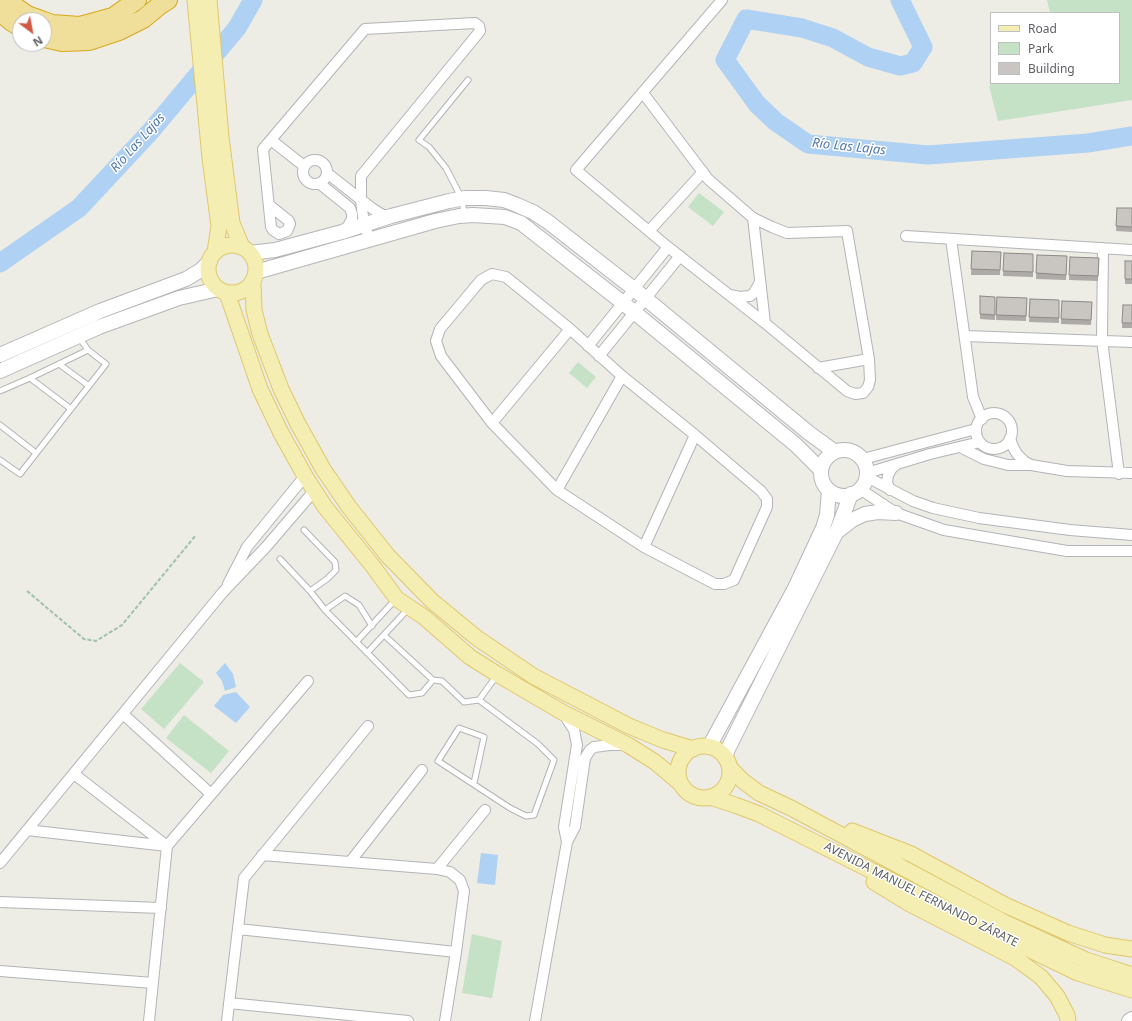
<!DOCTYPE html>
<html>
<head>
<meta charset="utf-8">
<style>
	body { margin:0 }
	#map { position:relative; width:1132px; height:1021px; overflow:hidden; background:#edece5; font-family:"Noto Sans",sans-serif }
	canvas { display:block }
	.legend { position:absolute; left:990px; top:12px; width:130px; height:72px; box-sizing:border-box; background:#fff; border:1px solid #bebfc1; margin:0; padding:5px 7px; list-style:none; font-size:12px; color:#5d5f63 }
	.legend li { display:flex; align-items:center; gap:8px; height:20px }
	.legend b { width:20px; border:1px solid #bebfc1 }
	.north { position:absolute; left:12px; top:12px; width:40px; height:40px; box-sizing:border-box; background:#fff; border:1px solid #bebfc1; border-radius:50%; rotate:148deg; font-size:11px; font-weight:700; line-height:16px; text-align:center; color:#5d5f63 }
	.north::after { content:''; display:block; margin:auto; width:14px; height:18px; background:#d35945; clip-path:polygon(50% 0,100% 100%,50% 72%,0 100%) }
</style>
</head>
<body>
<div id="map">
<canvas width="1132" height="1021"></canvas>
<ul class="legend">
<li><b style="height:5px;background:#f5eeb2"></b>Road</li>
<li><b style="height:11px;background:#c5e2c7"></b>Park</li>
<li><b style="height:11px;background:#c9c6c2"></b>Building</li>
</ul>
<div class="north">N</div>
</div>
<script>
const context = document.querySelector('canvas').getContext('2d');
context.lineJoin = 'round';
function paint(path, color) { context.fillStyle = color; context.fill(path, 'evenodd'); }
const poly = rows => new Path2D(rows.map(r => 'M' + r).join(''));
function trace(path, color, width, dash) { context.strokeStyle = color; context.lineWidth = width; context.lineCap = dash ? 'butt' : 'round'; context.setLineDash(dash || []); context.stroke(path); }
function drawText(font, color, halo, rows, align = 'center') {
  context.font = font + ' "Noto Sans",sans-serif'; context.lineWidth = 3; context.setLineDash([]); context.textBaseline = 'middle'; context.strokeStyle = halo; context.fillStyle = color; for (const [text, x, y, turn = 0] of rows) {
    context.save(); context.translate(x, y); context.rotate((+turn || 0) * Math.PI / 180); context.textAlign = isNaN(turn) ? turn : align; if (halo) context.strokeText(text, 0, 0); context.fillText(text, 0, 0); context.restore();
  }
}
const green = poly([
	[1047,0,1132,0,1132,100,998,121,989,86,992,83,1119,83,1119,13,1050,13],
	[699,193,724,212,713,226,688,207],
	[578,362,596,377,587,388,569,373],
	[180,663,204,682,164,729,141,709],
	[184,715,229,751,211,773,166,738],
	[472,934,502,941,492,998,462,993]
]);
const water = poly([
	[225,663,233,674,236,687,225,691,222,681,216,673],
	[236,692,250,707,236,723,214,706,223,695],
	[481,853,498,855,495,885,477,883]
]);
const river = poly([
	[900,0,923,47,913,63,900,66,868,57,833,38,802,28,746,19,725,60,757,104,776,122,808,144,928,155,1088,143,1132,136],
	[0,263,79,208,150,132,237,28,253,0]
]);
const path = poly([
	[27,591,84,639,96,641,122,625,196,535]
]);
const lane = poly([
	[464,214,462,199,446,168,429,147,419,140,468,80],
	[59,364,89,386],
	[30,378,71,409],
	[0,391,30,378,88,350],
	[0,425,36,453],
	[0,460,20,474,106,364,88,350,79,337],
	[304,530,335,562,336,570,327,579,310,591],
	[280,559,310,591,325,610,409,695,422,693,433,680,442,681,464,702,479,700,497,675],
	[325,610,345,596,359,605,372,626],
	[384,635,433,680],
	[356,642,396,599],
	[367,653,408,609],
	[474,783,484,737,459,728,438,761,510,808,526,816,534,815,554,760,538,744,479,700]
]);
const street = poly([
	[643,93,708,179,753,218,772,227,787,233,847,231,869,359,870,380,868,387,863,393,855,394,847,391,765,323,668,247,576,170,722,0],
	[271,140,304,166],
	'303 172a12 12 0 1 1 24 0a12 12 0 1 1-24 0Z',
	[327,173,373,209,383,215,391,216],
	[319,183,350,208,352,214,352,219,348,226,342,232],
	[269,205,289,221,290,224,287,231,279,234,273,230,271,227,263,149,365,29,475,23,479,26,480,31,361,176,361,201,364,224,370,240],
	[753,218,765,323],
	[649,231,703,172],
	[906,236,1132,250],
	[951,239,973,397,982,419],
	[1103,248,1102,340,1119,474],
	[492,274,506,277,570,329,622,376,695,435,761,491,767,499,767,507,734,580,724,584,715,584,644,547,557,490,492,423,441,356,436,341,440,329,481,280,492,274],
	[730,295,740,297,750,296,754,293,760,282],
	[965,336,1132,342],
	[588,346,668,247],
	[599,356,680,256],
	[818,368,869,359],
	'976 431a18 18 0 1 1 36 0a18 18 0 1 1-36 0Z',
	[492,423,570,329],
	[1010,438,1013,447,1017,454,1024,461,1031,465],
	[960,447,984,459,1008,465,1031,465,1067,471,1132,473],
	[863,459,976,429],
	[867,473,930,454,980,442],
	[867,477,913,501,933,508,979,518,1070,530,1132,535],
	[860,489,896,513,944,530,1067,551,1132,551],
	[557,490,622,376],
	[890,490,887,483,888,475,892,468,897,464],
	[644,547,695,435],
	[228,584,247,547,305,476],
	[563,713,574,730,577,745,564,827,567,842],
	[123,714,211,794],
	[74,774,167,846],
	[27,830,167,846],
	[262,855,437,869,450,872,460,880,464,891,456,952,445,1021],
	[350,862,422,770],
	[0,863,223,592,266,547,314,491],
	[437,869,485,810],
	[0,902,161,908],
	[238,929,456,952],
	[0,971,153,983],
	[229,1003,408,1021],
	[149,1021,167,846,308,681],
	[227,1021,244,878,368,726],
	[535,1021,567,842,575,827,585,758,590,750,594,747,610,745,623,745]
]);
const secondary = poly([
	[250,253,275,250,342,232,391,216,449,201,465,198,486,198,504,200,517,205,533,212,547,221,634,289,809,433,835,452],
	[256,272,435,221,459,216,473,215,505,217,521,223,623,303,796,445,821,470],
	[0,355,100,311,186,279,201,270,210,261],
	[0,371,99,327,179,298,218,289],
	'821 473a23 23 0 1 1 46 0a23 23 0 1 1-46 0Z',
	[838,531,852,520,865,514,878,512,896,513],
	[709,747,795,588,823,528,827,515,829,490],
	[725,757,728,749,837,531,851,494],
	[1129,1021,1132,1019]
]);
const primary = poly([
	[195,0,210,158,219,226,215,252],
	[209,0,221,137,232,223,242,247],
	'208 269a24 24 0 1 1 48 0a24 24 0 1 1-48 0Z',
	[253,281,254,310,260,334,281,389,298,424,323,469,349,507,388,556,432,601,477,638,533,676,629,726,663,740,693,749],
	[227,293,260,389,281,433,305,476,325,507,372,565,397,599,424,617,470,657,497,674,562,712,628,745,655,762,680,783],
	'678 772a26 26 0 1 1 52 0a26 26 0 1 1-52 0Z',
	[730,768,743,781,759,793,791,808,1006,923,1086,960,1132,975],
	[710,797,735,805,759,814,997,934,1078,973,1132,990],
	[852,831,911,854,1005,905,1068,933,1105,945,1132,949],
	[874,882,910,904,1015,958,1041,977,1057,996,1067,1015,1068,1021]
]);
const highway = poly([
	[6,0,27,15,41,20],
	[0,12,12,22,20,27],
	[44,21,52,24,80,26,113,17,137,0],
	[44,38,62,42,89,41,119,31,143,19,160,5,168,0]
]);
const wall = poly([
	[1117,208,1132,208,1132,232,1116,231],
	[972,251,1001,252,1000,275,971,275],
	[1004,253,1033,254,1033,277,1003,276],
	[1037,255,1067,256,1066,280,1036,279],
	[1070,257,1099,258,1098,281,1069,280],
	[1125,261,1132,261,1132,284,1125,284],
	[980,296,995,297,995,320,980,319],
	[997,297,1027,298,1026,321,996,320],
	[1030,299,1059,300,1059,323,1029,322],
	[1062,301,1092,302,1091,325,1061,324],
	[1123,305,1132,305,1132,328,1122,328]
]);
const building = poly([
	[1117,208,1132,208,1132,227,1116,226,1117,208],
	[972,251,1001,252,1000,270,971,269,972,251],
	[1004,253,1033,254,1033,272,1003,271,1004,253],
	[1037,255,1067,256,1066,275,1036,273,1037,255],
	[1070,257,1099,258,1098,276,1069,275,1070,257],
	[1125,261,1132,261,1132,279,1125,279,1125,261],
	[980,296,995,297,995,315,980,314,980,296],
	[997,297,1027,298,1026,316,996,315,997,297],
	[1030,299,1059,300,1059,318,1029,317,1030,299],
	[1062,301,1092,302,1091,320,1061,319,1062,301],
	[1123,305,1132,305,1132,323,1122,323,1123,305]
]);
const streetNames = [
	["AVENIDA MANUEL FERNANDO ZÁRATE",921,895,27]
];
const waterNames = [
	["Río Las Lajas",138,143,-48],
	["Río Las Lajas",849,147,6]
];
paint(green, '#c5e2c7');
paint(water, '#aed1f4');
trace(river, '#aed1f4', 19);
trace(lane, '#b2b4b8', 7);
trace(street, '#b2b4b8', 12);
trace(secondary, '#b4b6ba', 16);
trace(primary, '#e0c76c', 17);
trace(highway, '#d6a81c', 20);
trace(path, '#9ec2ab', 2, [4, 2]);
trace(lane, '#fff', 5);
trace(street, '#fff', 10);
trace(secondary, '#fff', 14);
trace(primary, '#f5eeb2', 15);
trace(highway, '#f0df9a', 18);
paint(wall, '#adaaa7');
paint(building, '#c9c6c2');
trace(building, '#8d8b88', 1);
drawText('12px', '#5d5f63', '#fff', streetNames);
drawText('italic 13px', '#5178ad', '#fff', waterNames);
</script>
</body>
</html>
